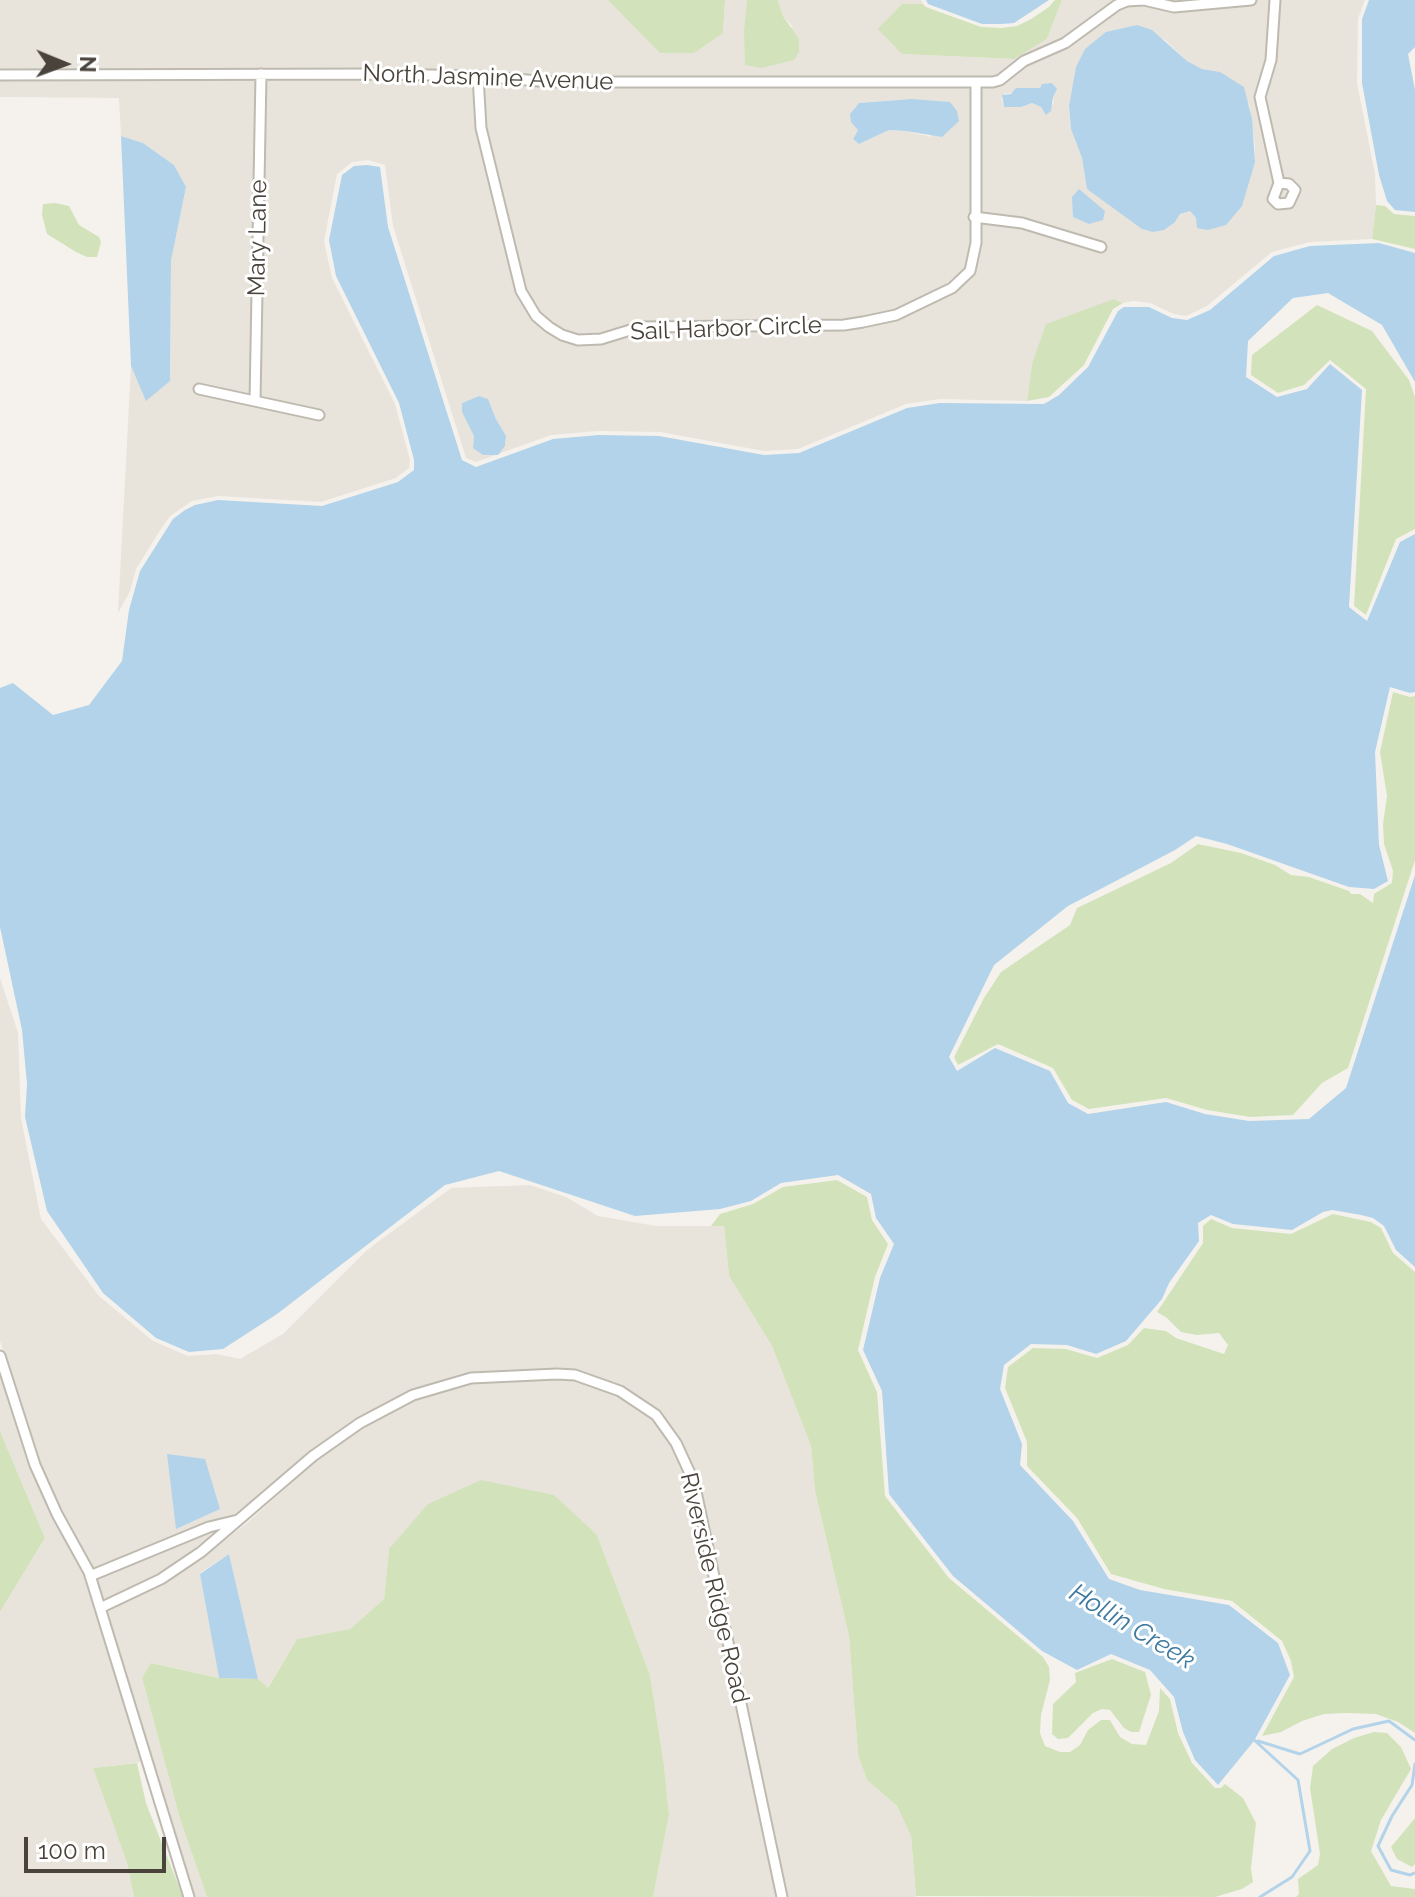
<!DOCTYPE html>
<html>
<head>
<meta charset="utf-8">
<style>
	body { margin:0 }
	#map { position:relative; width:1415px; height:1897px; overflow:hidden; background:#f5f2ed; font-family:Raleway,sans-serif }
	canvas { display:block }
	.north { position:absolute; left:24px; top:24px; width:80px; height:80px; -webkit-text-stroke:6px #fff; paint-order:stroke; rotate:91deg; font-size:22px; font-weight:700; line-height:32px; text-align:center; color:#49433b }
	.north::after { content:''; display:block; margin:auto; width:28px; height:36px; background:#49433b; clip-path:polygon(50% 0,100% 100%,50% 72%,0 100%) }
	.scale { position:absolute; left:24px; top:1837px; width:142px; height:36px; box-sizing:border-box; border:4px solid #49433b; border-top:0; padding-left:10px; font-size:24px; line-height:28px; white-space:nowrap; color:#49433b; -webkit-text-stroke:6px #fff; paint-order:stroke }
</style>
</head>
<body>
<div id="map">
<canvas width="1415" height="1897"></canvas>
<div class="north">N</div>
<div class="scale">100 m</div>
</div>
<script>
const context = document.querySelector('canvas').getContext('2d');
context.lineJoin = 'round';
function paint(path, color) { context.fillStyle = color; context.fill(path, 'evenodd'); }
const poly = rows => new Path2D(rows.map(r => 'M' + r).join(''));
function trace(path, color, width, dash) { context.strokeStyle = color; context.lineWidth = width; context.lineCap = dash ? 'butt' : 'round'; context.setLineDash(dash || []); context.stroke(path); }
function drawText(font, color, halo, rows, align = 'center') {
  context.font = font + ' Raleway,sans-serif'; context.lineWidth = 6; context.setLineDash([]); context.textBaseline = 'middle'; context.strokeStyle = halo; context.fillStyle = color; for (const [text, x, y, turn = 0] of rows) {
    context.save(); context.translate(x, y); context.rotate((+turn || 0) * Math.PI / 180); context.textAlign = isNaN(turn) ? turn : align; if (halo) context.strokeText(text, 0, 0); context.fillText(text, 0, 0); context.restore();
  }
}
const residential = poly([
	[0,0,608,0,723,33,725,0,747,0,747,11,794,28,783,16,778,0,921,0,923,4,902,4,902,54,1013,59,1047,39,1062,0,1365,0,1358,19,1357,83,1375,174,1376,205,1372,239,1310,242,1272,252,1207,306,1186,316,1174,314,1150,303,1133,301,1123,303,1114,299,1032,364,1027,401,940,399,906,404,798,449,764,451,660,432,598,431,551,435,476,462,466,458,393,226,385,165,368,160,352,162,337,174,324,241,332,278,395,404,410,460,409,468,396,478,321,502,218,496,192,501,170,516,159,532,136,569,130,591,118,613,131,366,146,400,170,381,171,261,186,187,174,165,143,143,121,136,119,98,0,97,0,80,255,79,250,395,196,383,193,392,323,420,325,411,261,398,266,79,472,81,475,129,516,293,531,318,545,331,560,340,576,344,603,343,641,332,844,330,897,320,955,292,974,274,981,244,980,223,1021,228,1068,240,1103,253,1108,244,1071,231,1024,219,980,213,981,77,551,77,483,71,382,69,0,70],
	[1164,39,1187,61,1202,69,1220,72,1249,104,1255,146,1255,162,1196,218,1190,211,1180,214,1175,222,1087,189,1082,158,1071,129,1069,106,1072,89],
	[1041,88,1053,97,1054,102,1047,114,1041,107,1032,103,1021,107,1004,107,1001,98,1004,94],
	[479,396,488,399,496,419,506,436,505,446,473,448,474,436,462,412,462,403],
	[483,82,551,87,635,88,971,87,970,243,965,268,937,291,894,311,875,315,844,320,640,322,600,334,579,335,564,331,540,312,526,289,486,128],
	[911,99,932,137,906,131,889,130,859,144,853,139,858,130,850,114,859,103],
	[0,978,18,1033,21,1118,41,1219,99,1296,153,1341,188,1356,217,1354,240,1359,283,1334,367,1250,451,1188,530,1185,566,1197,598,1216,656,1226,724,1226,729,1276,772,1346,811,1446,815,1491,849,1636,858,1755,867,1780,897,1806,911,1836,916,1897,788,1897,699,1481,681,1441,660,1413,622,1387,577,1370,557,1369,470,1373,411,1390,358,1418,310,1453,238,1514,206,1522,93,1569,62,1512,40,1463,0,1341],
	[0,1371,30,1467,52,1516,83,1574,142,1762,93,1768,127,1863,134,1897,0,1897,0,1612,45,1538,0,1431],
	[557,1379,573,1380,618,1395,652,1418,671,1445,688,1483,777,1897,653,1897,669,1815,664,1765,650,1675,597,1535,389,1549,384,1599,350,1629,297,1639,267,1689,258,1679,229,1554,200,1573,219,1678,152,1663,142,1678,180,1819,207,1897,195,1897,107,1611,163,1584,204,1556,248,1522,317,1460,364,1427,415,1400,472,1383],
	[221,1529,158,1575,104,1601,97,1579]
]);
const green = poly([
	[608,0,725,0,723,33,694,53,660,53],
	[747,0,778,0,783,16,799,39,799,52,794,60,762,68,745,65,744,31],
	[1055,0,1062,0,1047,39,1014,59,902,54,878,29,902,4,923,4,926,7,981,27,1001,28,1017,26,1031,19,1049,7],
	[55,203,69,206,79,225,99,237,101,242,97,257,87,257,76,252,47,234,42,215,43,204],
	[1376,205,1385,206,1394,214,1415,216,1415,249,1372,239],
	[1114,299,1123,303,1113,309,1084,365,1049,397,1027,401,1032,364,1046,324],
	[1317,305,1372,331,1409,380,1415,397,1415,529,1396,539,1366,615,1354,606,1366,389,1330,360,1304,385,1278,393,1251,375,1252,355],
	[1393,692,1410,697,1415,696,1415,860,1348,1068,1322,1083,1293,1115,1250,1117,1207,1110,1166,1098,1089,1109,1072,1100,1053,1068,998,1044,958,1065,954,1057,984,998,1001,972,1070,925,1077,908,1171,863,1198,844,1241,853,1275,865,1291,875,1309,877,1349,891,1351,894,1360,894,1373,903,1374,894,1392,883,1393,871,1384,844,1383,824,1387,796,1380,752],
	[837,1180,867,1197,872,1220,888,1244,875,1277,858,1350,877,1392,885,1496,949,1578,1043,1657,1049,1667,1050,1680,1041,1715,1040,1733,1045,1746,1060,1752,1070,1752,1080,1745,1088,1730,1101,1720,1110,1720,1120,1737,1132,1744,1146,1745,1159,1711,1160,1688,1170,1699,1178,1733,1192,1763,1215,1788,1221,1788,1225,1784,1243,1798,1256,1823,1251,1868,1253,1882,1242,1889,1215,1897,916,1896,911,1836,897,1806,867,1780,858,1755,849,1636,815,1491,811,1446,772,1346,729,1276,724,1226,711,1226,720,1214,753,1204,783,1187],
	[1333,1214,1371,1222,1381,1228,1393,1253,1415,1272,1415,1733,1398,1722,1376,1714,1346,1713,1324,1714,1302,1721,1281,1732,1262,1736,1294,1677,1291,1661,1282,1641,1232,1601,1164,1589,1111,1574,1077,1518,1027,1466,1027,1442,1005,1388,1008,1367,1033,1348,1066,1349,1097,1358,1128,1345,1144,1328,1166,1331,1176,1338,1224,1354,1228,1345,1219,1333,1197,1335,1181,1332,1167,1318,1157,1312,1203,1243,1203,1226,1211,1219,1232,1228,1291,1234],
	[0,1431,45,1538,0,1612],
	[481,1480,554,1495,597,1535,650,1675,664,1765,669,1815,653,1897,207,1897,180,1819,142,1678,151,1663,219,1678,258,1679,268,1688,297,1639,350,1629,384,1599,389,1549,428,1504],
	[1112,1659,1145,1672,1151,1695,1139,1732,1131,1732,1124,1728,1110,1710,1102,1709,1093,1713,1068,1738,1058,1739,1052,1734,1053,1704,1076,1682,1075,1673],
	[1374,1732,1387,1733,1401,1747,1411,1769,1381,1820,1371,1851,1391,1886,1415,1889,1415,1897,1296,1897,1299,1894,1298,1879,1318,1865,1320,1854,1310,1788,1313,1766,1332,1749,1354,1738],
	[137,1763,146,1803,183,1897,134,1897,127,1863,93,1768],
	[1415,1818,1415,1864,1412,1867,1397,1859,1391,1847]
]);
const water = poly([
	[926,0,1049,0,1014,23,1001,24,982,24,928,4],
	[1369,0,1415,0,1415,47,1408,54,1415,90,1415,212,1395,210,1387,201,1379,175,1362,83,1362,19],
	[1137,25,1152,30,1187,61,1202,69,1220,72,1244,87,1252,119,1255,162,1242,206,1226,225,1208,230,1197,228,1196,218,1190,211,1180,214,1175,222,1164,230,1153,232,1142,229,1087,189,1082,158,1071,129,1069,106,1076,67,1085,49,1106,32],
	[1052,83,1057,89,1053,97,1051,111,1046,115,1041,107,1032,103,1021,107,1004,107,1002,95,1011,94,1016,88,1040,88,1042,84],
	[911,99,950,102,957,111,959,121,942,137,906,131,889,130,859,144,853,139,858,130,851,122,850,114,859,103],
	[121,136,143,143,174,165,186,187,171,261,170,381,146,401,131,366],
	[367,165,380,167,388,227,462,460,476,467,553,439,599,435,659,436,764,455,799,453,907,408,940,403,1044,404,1059,395,1088,367,1118,311,1124,307,1149,307,1172,318,1187,320,1210,310,1274,256,1310,246,1379,243,1415,253,1415,382,1382,325,1328,293,1293,298,1248,341,1246,377,1277,397,1307,389,1330,364,1362,390,1349,607,1367,621,1400,542,1415,534,1415,692,1410,693,1390,687,1375,752,1379,845,1388,881,1374,889,1349,887,1227,844,1196,836,1175,850,1068,906,994,965,949,1057,957,1071,995,1048,1050,1071,1068,1103,1088,1114,1166,1102,1205,1114,1249,1121,1309,1119,1346,1088,1415,875,1415,1267,1396,1250,1384,1226,1373,1218,1361,1215,1332,1210,1323,1212,1292,1230,1233,1224,1211,1215,1198,1223,1199,1241,1169,1283,1162,1299,1126,1341,1096,1354,1067,1345,1031,1344,1004,1365,1000,1389,1022,1444,1020,1465,1073,1521,1109,1579,1140,1590,1229,1605,1278,1643,1290,1675,1254,1741,1218,1785,1195,1760,1183,1732,1174,1697,1150,1670,1111,1654,1077,1670,1042,1651,953,1576,889,1494,882,1391,863,1350,880,1278,894,1244,876,1218,871,1194,838,1175,781,1183,751,1201,720,1209,635,1216,499,1171,445,1185,277,1314,223,1349,189,1352,156,1338,103,1293,47,1211,25,1117,27,1084,22,1030,0,927,0,688,13,683,53,715,89,705,122,661,129,610,140,571,173,519,185,510,195,505,218,500,322,506,398,482,414,470,414,460,399,403,336,276,329,240,342,175,354,166],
	[1079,189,1105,211,1103,220,1089,224,1073,217,1072,197],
	[479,396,488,399,496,419,506,436,505,446,498,455,483,455,473,448,474,436,462,412,462,403],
	[167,1454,205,1459,220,1509,176,1529],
	[229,1554,258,1679,219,1678,200,1574]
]);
const stream = poly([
	[1252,1738,1298,1780,1310,1851,1292,1877,1260,1897],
	[1258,1741,1300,1754,1353,1729,1389,1721,1415,1740],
	[1415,1764,1412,1785,1392,1816,1378,1846,1391,1870,1410,1875,1415,1873]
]);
const minor = poly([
	[1144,0,1174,7,1251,0],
	[1275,0,1271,60,1260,97,1279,183,1273,199,1278,204,1289,203,1295,190,1289,184,1279,183],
	[0,75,382,74,478,76,551,82,993,82,1000,80,1024,61,1065,43,1117,5,1127,1,1143,0],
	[478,76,481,128,521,291,536,316,549,327,562,335,578,340,601,339,640,327,844,325,863,322,896,315,952,288,970,271,976,243,976,82],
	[974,217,1022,223,1101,247],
	[199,389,319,415],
	[255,401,261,74],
	[0,1356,35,1465,57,1514,89,1572,189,1897],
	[90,1576,209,1527,238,1520],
	[100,1608,161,1579,201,1552,313,1456,360,1423,413,1395,471,1378,557,1374,575,1375,620,1391,656,1415,676,1443,694,1482,782,1897]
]);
const streetNames = [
	["North Jasmine Avenue",488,78,2],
	["Mary Lane",258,238,-89],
	["Sail Harbor Circle",726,329,-2],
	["Riverside Ridge Road",714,1588,77]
];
const waterNames = [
	["Hollin Creek",1132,1627,31]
];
paint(residential, '#e8e4dc');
paint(green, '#d2e3bb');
paint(water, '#b2d3e9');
trace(stream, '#b2d3e9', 3);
trace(minor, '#bfbab0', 13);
trace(minor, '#fff', 9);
drawText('24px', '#49433b', '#fff', streetNames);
drawText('italic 26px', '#3e7aa0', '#fff', waterNames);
</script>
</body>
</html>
